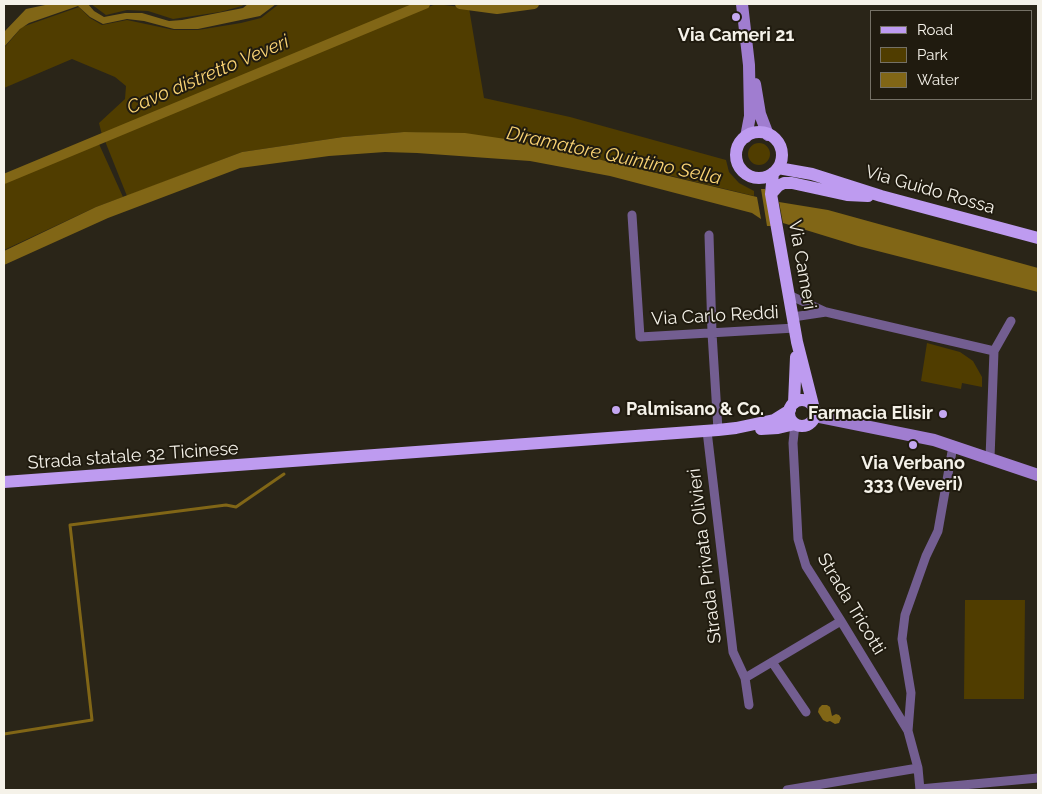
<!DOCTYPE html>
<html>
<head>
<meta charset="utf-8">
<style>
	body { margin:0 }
	#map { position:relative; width:1042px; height:794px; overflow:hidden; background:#2a2518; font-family:Raleway,sans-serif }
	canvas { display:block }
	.frame { position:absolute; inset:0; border:5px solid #f5f2e9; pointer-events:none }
	.legend { position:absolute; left:870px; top:10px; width:162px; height:90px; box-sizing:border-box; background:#201b0f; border:1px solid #757166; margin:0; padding:6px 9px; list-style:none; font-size:15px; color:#f5f2e9 }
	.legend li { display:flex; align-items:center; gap:10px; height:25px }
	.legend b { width:25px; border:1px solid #757166 }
</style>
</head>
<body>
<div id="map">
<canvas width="1042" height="794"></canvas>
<div class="frame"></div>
<ul class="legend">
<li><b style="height:6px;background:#be9bf0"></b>Road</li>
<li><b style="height:14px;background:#503d00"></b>Park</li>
<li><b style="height:14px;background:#816616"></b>Water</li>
</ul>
</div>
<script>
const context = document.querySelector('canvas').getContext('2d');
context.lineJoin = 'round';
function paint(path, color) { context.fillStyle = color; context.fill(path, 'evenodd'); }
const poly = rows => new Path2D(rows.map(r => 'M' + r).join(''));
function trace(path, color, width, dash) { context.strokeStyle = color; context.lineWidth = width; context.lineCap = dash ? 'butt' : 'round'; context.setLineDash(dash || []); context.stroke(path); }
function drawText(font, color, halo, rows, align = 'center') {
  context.font = font + ' Raleway,sans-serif'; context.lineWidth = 4; context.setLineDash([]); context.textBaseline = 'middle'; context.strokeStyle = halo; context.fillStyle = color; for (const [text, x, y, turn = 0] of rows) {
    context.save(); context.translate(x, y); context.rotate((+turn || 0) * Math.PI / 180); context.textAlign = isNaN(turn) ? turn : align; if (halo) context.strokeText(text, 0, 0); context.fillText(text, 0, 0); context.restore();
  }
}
const green = poly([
	[91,4,245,4,242,6,220,12,173,19,148,11,127,10,106,15],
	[279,4,420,4,102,135,99,123,125,99,126,86,115,77,72,59,4,88,4,48,22,27,79,7,90,18,102,25,127,20,174,30,198,30,241,23,261,18],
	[436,4,469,8,484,98,570,117,726,160,729,172,739,183,754,191,754,196,614,162,431,133,404,132,343,137,242,152,127,196,105,141,237,84],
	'748 154a11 11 0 1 1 22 0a11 11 0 1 1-22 0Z',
	[99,144,123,197,96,207,4,250,4,183],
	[927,343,960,352,973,361,982,377,982,387,962,383,961,389,921,381],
	[965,600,1025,600,1024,699,964,699]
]);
const water = poly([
	[50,4,88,4,94,11,104,17,125,13,142,13,169,21,182,20,243,8,248,4,276,4,260,16,198,29,174,29,144,21,127,19,103,24,90,17,78,6,29,23,20,29,4,47,4,32,26,9],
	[404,132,465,133,526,142,757,197,761,219,752,213,610,176,530,161,417,153,385,152,329,156,240,168,108,218,4,265,4,251,96,207,242,152,343,137],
	[761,189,765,189,768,195,772,226,767,226],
	[779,202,828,210,1038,268,1038,292,858,246,783,223],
	[822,705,827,705,830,707,832,716,836,714,839,715,841,718,839,723,835,724,830,721,827,722,823,720,818,712,819,708]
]);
const stream = poly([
	[4,734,92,720,70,525,226,505,236,507,284,474]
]);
const canal = poly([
	[460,4,497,9,534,4],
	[4,179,425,4]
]);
const street = poly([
	[632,215,640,337,795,328],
	[709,235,712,333,718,430],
	[789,295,826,312,994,351],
	[793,317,826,312],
	[795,424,793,443,798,539,806,566,841,621,908,731],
	[707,431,733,652,745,678,749,705],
	[990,458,994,351,1011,321],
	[772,662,806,712],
	[745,678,841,621],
	[920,789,1038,778],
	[787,790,918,768],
	[920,790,918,768,908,731,911,693,902,639,905,615,926,556,938,531,953,446]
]);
const secondary = poly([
	[742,4,749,65,750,116,746,137],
	[755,84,760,114,768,135],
	[815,416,934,440,1038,475]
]);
const primary = poly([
	'736 155a23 23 0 1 1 46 0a23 23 0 1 1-46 0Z',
	[778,168,812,174,881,196,1038,238],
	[773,173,771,194,797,342,813,405],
	[771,194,778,186,784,183,792,183,847,195,868,196],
	'789 413a13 13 0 1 1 26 0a13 13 0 1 1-26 0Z',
	[794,403,796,357],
	[761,429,778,428,795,424],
	[4,482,718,430,736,428,774,420,790,410]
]);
const markers = [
	[736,17,5,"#c4a7f1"],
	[616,410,5,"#c4a7f1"],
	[943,414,5,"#c4a7f1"],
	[913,445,5,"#c4a7f1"]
];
const poiNames = [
	["Via Cameri 21",736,36],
	["Palmisano & Co.",626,410,"left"],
	["Farmacia Elisir",933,414,"right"],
	["Via Verbano",913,464],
	["333 (Veveri)",913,485]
];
const streetNames = [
	["Via Guido Rossa",930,190,16],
	["Via Cameri",802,265,80],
	["Via Carlo Reddi",715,316,-3],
	["Strada statale 32 Ticinese",133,456,-4],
	["Strada Privata Olivieri",705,556,-97],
	["Strada Tricotti",851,604,59]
];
const waterNames = [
	["Cavo distretto Veveri",208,75,-23],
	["Diramatore Quintino Sella",614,156,12]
];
paint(green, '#503d00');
paint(water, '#816616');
trace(stream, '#816616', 3);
trace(canal, '#816616', 10);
trace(street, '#735e91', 9);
trace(secondary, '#a07dd0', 12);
trace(primary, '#be9bf0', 12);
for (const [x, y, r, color] of markers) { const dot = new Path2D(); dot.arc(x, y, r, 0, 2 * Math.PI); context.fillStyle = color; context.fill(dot); trace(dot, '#201b0f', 2); }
drawText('bold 18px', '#f5f2e9', '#201b0f', poiNames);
drawText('18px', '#f5f2e9', '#201b0f', streetNames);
drawText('italic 19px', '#f9d374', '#201b0f', waterNames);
</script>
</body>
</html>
